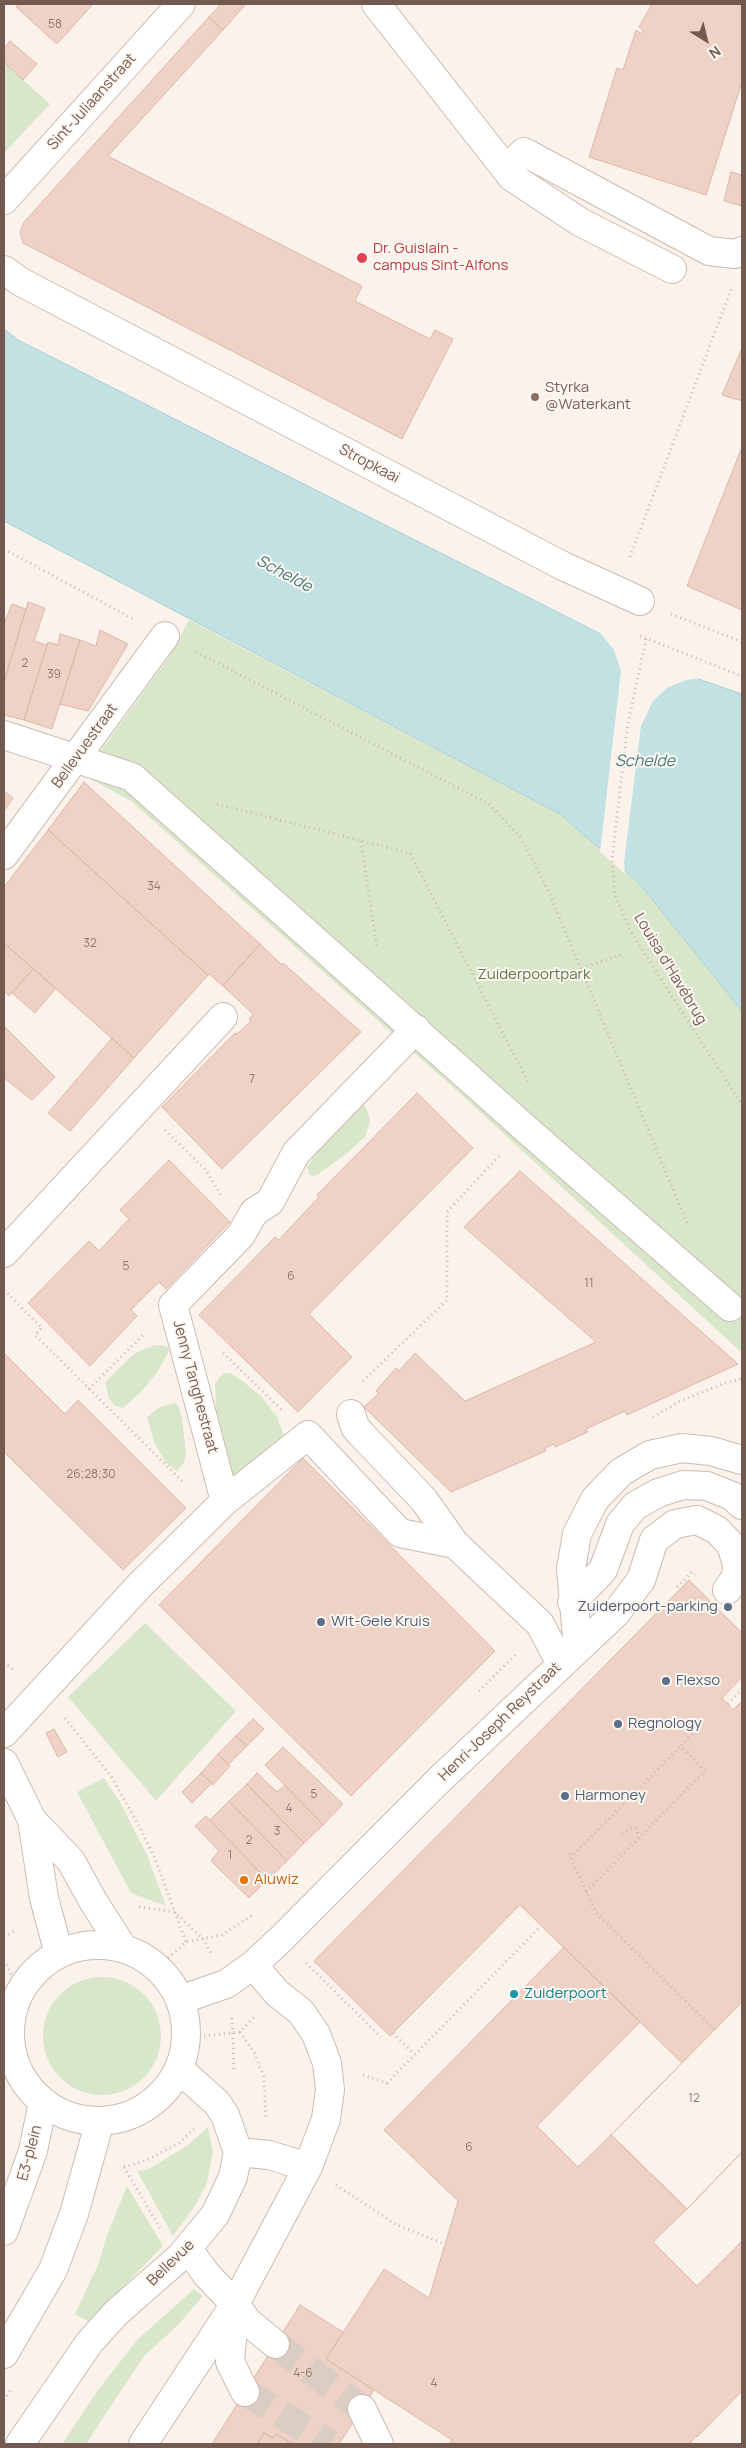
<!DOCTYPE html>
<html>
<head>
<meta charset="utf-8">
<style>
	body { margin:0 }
	#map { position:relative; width:746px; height:2448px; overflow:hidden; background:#fbf3eb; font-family:Manrope,sans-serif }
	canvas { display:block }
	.frame { position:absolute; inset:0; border:5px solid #735a50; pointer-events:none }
	.north { position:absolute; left:681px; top:15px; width:50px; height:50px; -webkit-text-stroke:4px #fdf7f1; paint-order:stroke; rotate:144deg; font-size:14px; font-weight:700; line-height:20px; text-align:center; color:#735a50 }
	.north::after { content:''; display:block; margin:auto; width:18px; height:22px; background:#735a50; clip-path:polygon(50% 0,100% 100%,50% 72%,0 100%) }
</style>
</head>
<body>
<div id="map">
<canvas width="746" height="2448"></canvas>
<div class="frame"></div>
<div class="north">N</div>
</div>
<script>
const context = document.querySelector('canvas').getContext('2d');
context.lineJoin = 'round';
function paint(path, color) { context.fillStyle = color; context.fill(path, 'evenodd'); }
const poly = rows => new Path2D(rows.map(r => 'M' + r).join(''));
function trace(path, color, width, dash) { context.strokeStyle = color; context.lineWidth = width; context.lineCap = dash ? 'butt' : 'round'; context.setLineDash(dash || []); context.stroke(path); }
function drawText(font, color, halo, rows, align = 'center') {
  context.font = font + ' Manrope,sans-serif'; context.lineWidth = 4; context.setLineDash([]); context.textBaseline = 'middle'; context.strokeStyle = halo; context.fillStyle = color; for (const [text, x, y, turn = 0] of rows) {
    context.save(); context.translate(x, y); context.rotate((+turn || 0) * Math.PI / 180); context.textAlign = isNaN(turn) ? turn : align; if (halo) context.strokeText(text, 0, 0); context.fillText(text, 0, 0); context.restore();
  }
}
const green = poly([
	[4,63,50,104,4,153],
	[189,620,560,814,638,882,742,1011,742,1353,465,1098,131,801,83,775,169,657],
	[364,1104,368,1112,370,1122,365,1137,345,1155,317,1175,312,1176,309,1174,307,1167,331,1131],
	[155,1345,166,1346,169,1349,168,1353,156,1374,141,1392,123,1408,115,1406,109,1398,105,1382,135,1353],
	[224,1373,230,1373,240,1379,262,1397,277,1417,284,1435,241,1473,233,1475,229,1471,217,1436,215,1385,218,1378],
	[174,1403,178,1405,182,1418,186,1453,184,1463,177,1471,166,1463,154,1442,147,1417,160,1407],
	[145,1623,236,1711,156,1801,68,1697],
	[104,1778,120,1802,147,1855,166,1906,131,1893,77,1792],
	'43 2036a59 59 0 1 1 118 0a59 59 0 1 1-118 0Z',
	[208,2127,213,2152,207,2183,195,2206,173,2236,137,2171,149,2169,164,2160,188,2145],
	[127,2186,163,2246,89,2322,75,2314,98,2265,106,2238],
	[194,2289,203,2296,177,2326,144,2356,86,2444,62,2444,98,2390,138,2339]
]);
const water = poly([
	[4,329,18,340,673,670,742,694,742,1011,638,882,560,814,4,521,4,329]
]);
const pier = poly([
	[55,355,674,668,702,678,686,680,667,688,653,701,641,726,624,863,625,874,600,852,621,671,614,650,600,633]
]);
const building = poly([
	[19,4,93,4,57,44,16,7,19,4],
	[221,4,246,4,223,30,209,17,221,4],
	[652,4,742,4,742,82,706,195,589,157,617,68,623,70,636,30,642,34,643,30,639,27,652,4],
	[209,17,223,30,108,156,362,286,355,301,430,339,435,330,453,339,402,439,23,243,20,232,24,222,209,17],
	[10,41,37,64,23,80,4,62,4,48,10,41],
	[731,172,742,175,742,206,724,201,731,172],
	[742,348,742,401,722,395,742,348],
	[742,447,742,610,687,586,742,447],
	[28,602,45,608,34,641,47,645,24,720,4,715,4,682,28,602],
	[12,604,26,609,4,682,4,624,12,604],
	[100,630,128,644,88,711,60,704,80,640,96,646,100,630],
	[60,634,80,640,52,729,24,720,48,642,58,645,60,634],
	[84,782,260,944,223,986,209,974,208,975,48,830,84,782],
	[4,791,13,798,4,811,4,791],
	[48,830,208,975,134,1058,4,943,4,887,48,830],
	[4,943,33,969,9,996,4,991,4,943],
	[260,944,282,965,283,963,361,1032,222,1169,162,1107,235,1033,237,1034,251,1021,249,1019,253,1014,223,986,260,944],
	[33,969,56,988,35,1013,12,993,33,969],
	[4,1026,55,1077,32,1100,4,1078,4,1026],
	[112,1038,134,1058,70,1131,48,1113,112,1038],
	[417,1093,473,1148,309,1314,352,1357,298,1412,199,1315,275,1237,279,1240,287,1231,319,1197,317,1195,417,1093],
	[169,1160,230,1222,166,1289,159,1282,131,1310,137,1316,90,1366,28,1303,89,1241,99,1251,129,1219,120,1210,169,1160],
	[520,1171,738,1364,627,1415,625,1411,586,1429,588,1432,555,1447,554,1444,545,1448,546,1451,451,1492,364,1407,379,1393,376,1391,396,1368,399,1371,415,1353,465,1401,596,1342,464,1227,520,1171],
	[4,1353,65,1414,78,1400,186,1508,123,1570,4,1452,4,1353],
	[303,1458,495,1651,351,1796,159,1605,303,1458],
	[689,1580,742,1633,742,1677,722,1698,733,1710,742,1701,742,2152,687,2209,611,2135,682,2063,520,1905,390,2036,314,1961,689,1580],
	[253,1719,264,1729,247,1746,236,1736,253,1719],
	[54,1729,67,1752,58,1757,46,1733,54,1729],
	[236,1736,247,1746,228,1765,218,1754,236,1736],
	[283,1747,343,1804,323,1825,265,1765,283,1747],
	[218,1754,230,1766,213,1785,201,1773,218,1754],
	[201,1773,212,1783,192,1803,182,1792,201,1773],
	[257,1773,277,1792,285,1785,323,1825,304,1843,247,1784,257,1773],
	[247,1784,304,1843,287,1861,229,1801,247,1784],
	[229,1801,287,1861,267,1880,210,1820,229,1801],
	[206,1816,267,1880,249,1898,211,1861,219,1851,195,1826,206,1816],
	[564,1947,640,2022,537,2126,578,2167,611,2135,687,2209,653,2242,697,2286,742,2241,742,2391,697,2437,696,2435,690,2444,449,2444,452,2440,326,2359,384,2269,429,2298,458,2201,384,2130,564,1947],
	[742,2002,742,2152,687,2209,611,2135,742,2002],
	[300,2305,343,2332,326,2359,374,2390,339,2444,293,2444,276,2434,273,2438,264,2433,257,2444,212,2444,300,2305],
	[264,2433,273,2438,276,2434,293,2444,257,2444,264,2433]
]);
const minorTunnel = poly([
	[275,2344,362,2409],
	[245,2392,330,2444]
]);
const path = poly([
	[4,549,135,620],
	[630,557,732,287],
	[671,614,742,642],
	[640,636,742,676],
	[646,639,628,723,612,860,615,895,632,934,742,1105],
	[196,652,489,804,520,837,548,890,687,1223],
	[217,804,410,853,529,1084],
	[361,841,377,949],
	[582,968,623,954],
	[165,1130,206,1170,222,1197],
	[4,1290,42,1328,35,1335,183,1482],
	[223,1353,283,1411],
	[363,1381,447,1300,447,1212,501,1154],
	[89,1389,145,1333],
	[653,1417,678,1402,725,1383,742,1379],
	[677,1587,692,1572,695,1575],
	[4,1662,15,1671],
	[479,1691,517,1653],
	[728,1704,742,1689],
	[65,1718,111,1776,137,1822,154,1856,186,1942],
	[622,1834,631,1828,637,1829,638,1838],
	[569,1854,597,1914,715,2030],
	[570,1858,681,1746],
	[586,1892,705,1771,681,1746,701,1725],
	[139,1907,175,1912,204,1940,211,1953],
	[4,1937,16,1930],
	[4,1960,20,1991],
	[306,1963,381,2037],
	[157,1968,186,1942,222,1935,252,1915],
	[4,2016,11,2017],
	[232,2018,234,2071],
	[240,2032,254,2052,264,2077,266,2120],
	[393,2033,415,2055],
	[194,2037,240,2032,254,2017],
	[363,2075,387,2083,541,1926],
	[124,2167,147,2160,179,2143,194,2129],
	[124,2167,160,2228],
	[336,2185,397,2225,445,2244],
	[4,2400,12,2388]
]);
const minor = poly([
	[376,4,512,177,580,222,672,269],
	[506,169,524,152,709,251,735,254,742,251],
	[4,200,181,4],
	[4,270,21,282,563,566,640,601],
	[4,735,132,777,526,1129,730,1307],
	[4,855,165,636],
	[4,1253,223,1017],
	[351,1414,355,1427,362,1435,424,1500,455,1544,540,1624,561,1664],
	[225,1501,173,1305,241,1235,254,1212,270,1202,296,1153,416,1029],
	[572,1602,603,1570,620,1524,635,1506,658,1493,683,1485,707,1486,732,1496,742,1505],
	[578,1648,571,1569,577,1534,595,1499,621,1472,650,1455,682,1448,711,1451,742,1460],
	[4,1733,140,1585,225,1501,308,1435,400,1533,455,1544],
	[4,1763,32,1820,44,1898,59,1954],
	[32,1820,71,1861,93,1901,123,1948],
	'10 2033a88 88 0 1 1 176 0a88 88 0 1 1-176 0Z',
	[180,2000,226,1984,253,1965,282,1938,437,1782,616,1613,641,1580,654,1540,675,1524,697,1520,717,1530,731,1545,737,1564,736,1577,727,1590],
	[238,2152,269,2155,308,2167],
	[4,2231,33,2151,43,2102],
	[188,2249,207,2275,235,2304,247,2321,275,2344],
	[235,2306,230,2362,245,2392],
	[4,2354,53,2270,74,2214,100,2121],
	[362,2409,379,2444],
	[20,2444,89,2343,116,2313,180,2257,215,2215,233,2177,238,2152,225,2115,217,2103,179,2069],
	[143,2444,235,2304,308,2167,326,2119,330,2090,327,2063,316,2034,301,2012,277,1993,253,1965]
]);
const markers = [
	[362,258,6,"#e0444e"],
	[535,397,5,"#8d6e63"],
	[728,1607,5,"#5c6f8a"],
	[321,1622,5,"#5c6f8a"],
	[666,1681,5,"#5c6f8a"],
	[618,1724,5,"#5c6f8a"],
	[565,1796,5,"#5c6f8a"],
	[244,1880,5,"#e8710a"],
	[514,1994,5,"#0f9aa8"]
];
const numberNames = [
	["58",55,25],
	["2",25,664],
	["39",54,675],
	["34",154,887],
	["32",90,944],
	["7",252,1080],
	["5",126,1267],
	["6",291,1277],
	["11",589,1284],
	["26;28;30",91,1475],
	["5",314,1795],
	["4",289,1809],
	["3",277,1832],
	["2",249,1841],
	["1",230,1856],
	["12",694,2099],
	["6",469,2148],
	["4-6",303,2374],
	["4",434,2384]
];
const streetNames = [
	["Sint-Juliaanstraat",92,102,-48],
	["Stropkaai",369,464,28],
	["Bellevuestraat",85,746,-54],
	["Louisa d'Havébrug",670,969,59],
	["Jenny Tanghestraat",195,1387,75],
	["Henri-Joseph Reystraat",500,1722,-44],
	["E3-plein",30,2153,-75],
	["Bellevue",171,2263,-44]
];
const healthNames = [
	["Dr. Guislain -",373,249],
	["campus Sint-Alfons",373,266]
];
const educationNames = [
	["Styrka",545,388],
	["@Waterkant",545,405]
];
const parkNames = [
	["Zuiderpoortpark",534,975]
];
const serviceNames = [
	["Zuiderpoort-parking",718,1607,"right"],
	["Wit-Gele Kruis",331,1622],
	["Flexso",676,1681],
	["Regnology",628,1724],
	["Harmoney",575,1796]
];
const foodNames = [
	["Aluwiz",254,1880]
];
const cultureNames = [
	["Zuiderpoort",524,1994]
];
const waterNames = [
	["Schelde",284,574,28],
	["Schelde",645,762]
];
paint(green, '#d8e7ca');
paint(water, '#c1e1e3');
trace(water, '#a8d0d3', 1);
paint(pier, '#fbf3eb');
paint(building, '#edd2c5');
trace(building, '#deb7a7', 1);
trace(minorTunnel, '#d9cdc4', 28, [28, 14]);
trace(minor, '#ccbbb1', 30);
trace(path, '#d2b5a8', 3, [1, 4]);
trace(minor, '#fff', 28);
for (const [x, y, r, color] of markers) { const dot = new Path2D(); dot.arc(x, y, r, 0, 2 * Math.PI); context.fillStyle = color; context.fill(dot); trace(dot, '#fdf7f1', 2); }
drawText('12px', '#92786d', null, numberNames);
drawText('15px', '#735a50', '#fdf7f1', streetNames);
drawText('15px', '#be3a42', '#fdf7f1', healthNames, 'left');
drawText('15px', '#785e54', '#fdf7f1', educationNames, 'left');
drawText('15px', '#5b7849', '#fdf7f1', parkNames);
drawText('15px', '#4e5e75', '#fdf7f1', serviceNames, 'left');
drawText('15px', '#c56008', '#fdf7f1', foodNames, 'left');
drawText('15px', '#0d838f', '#fdf7f1', cultureNames, 'left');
drawText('italic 16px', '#48797d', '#fdf7f1', waterNames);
</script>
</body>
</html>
